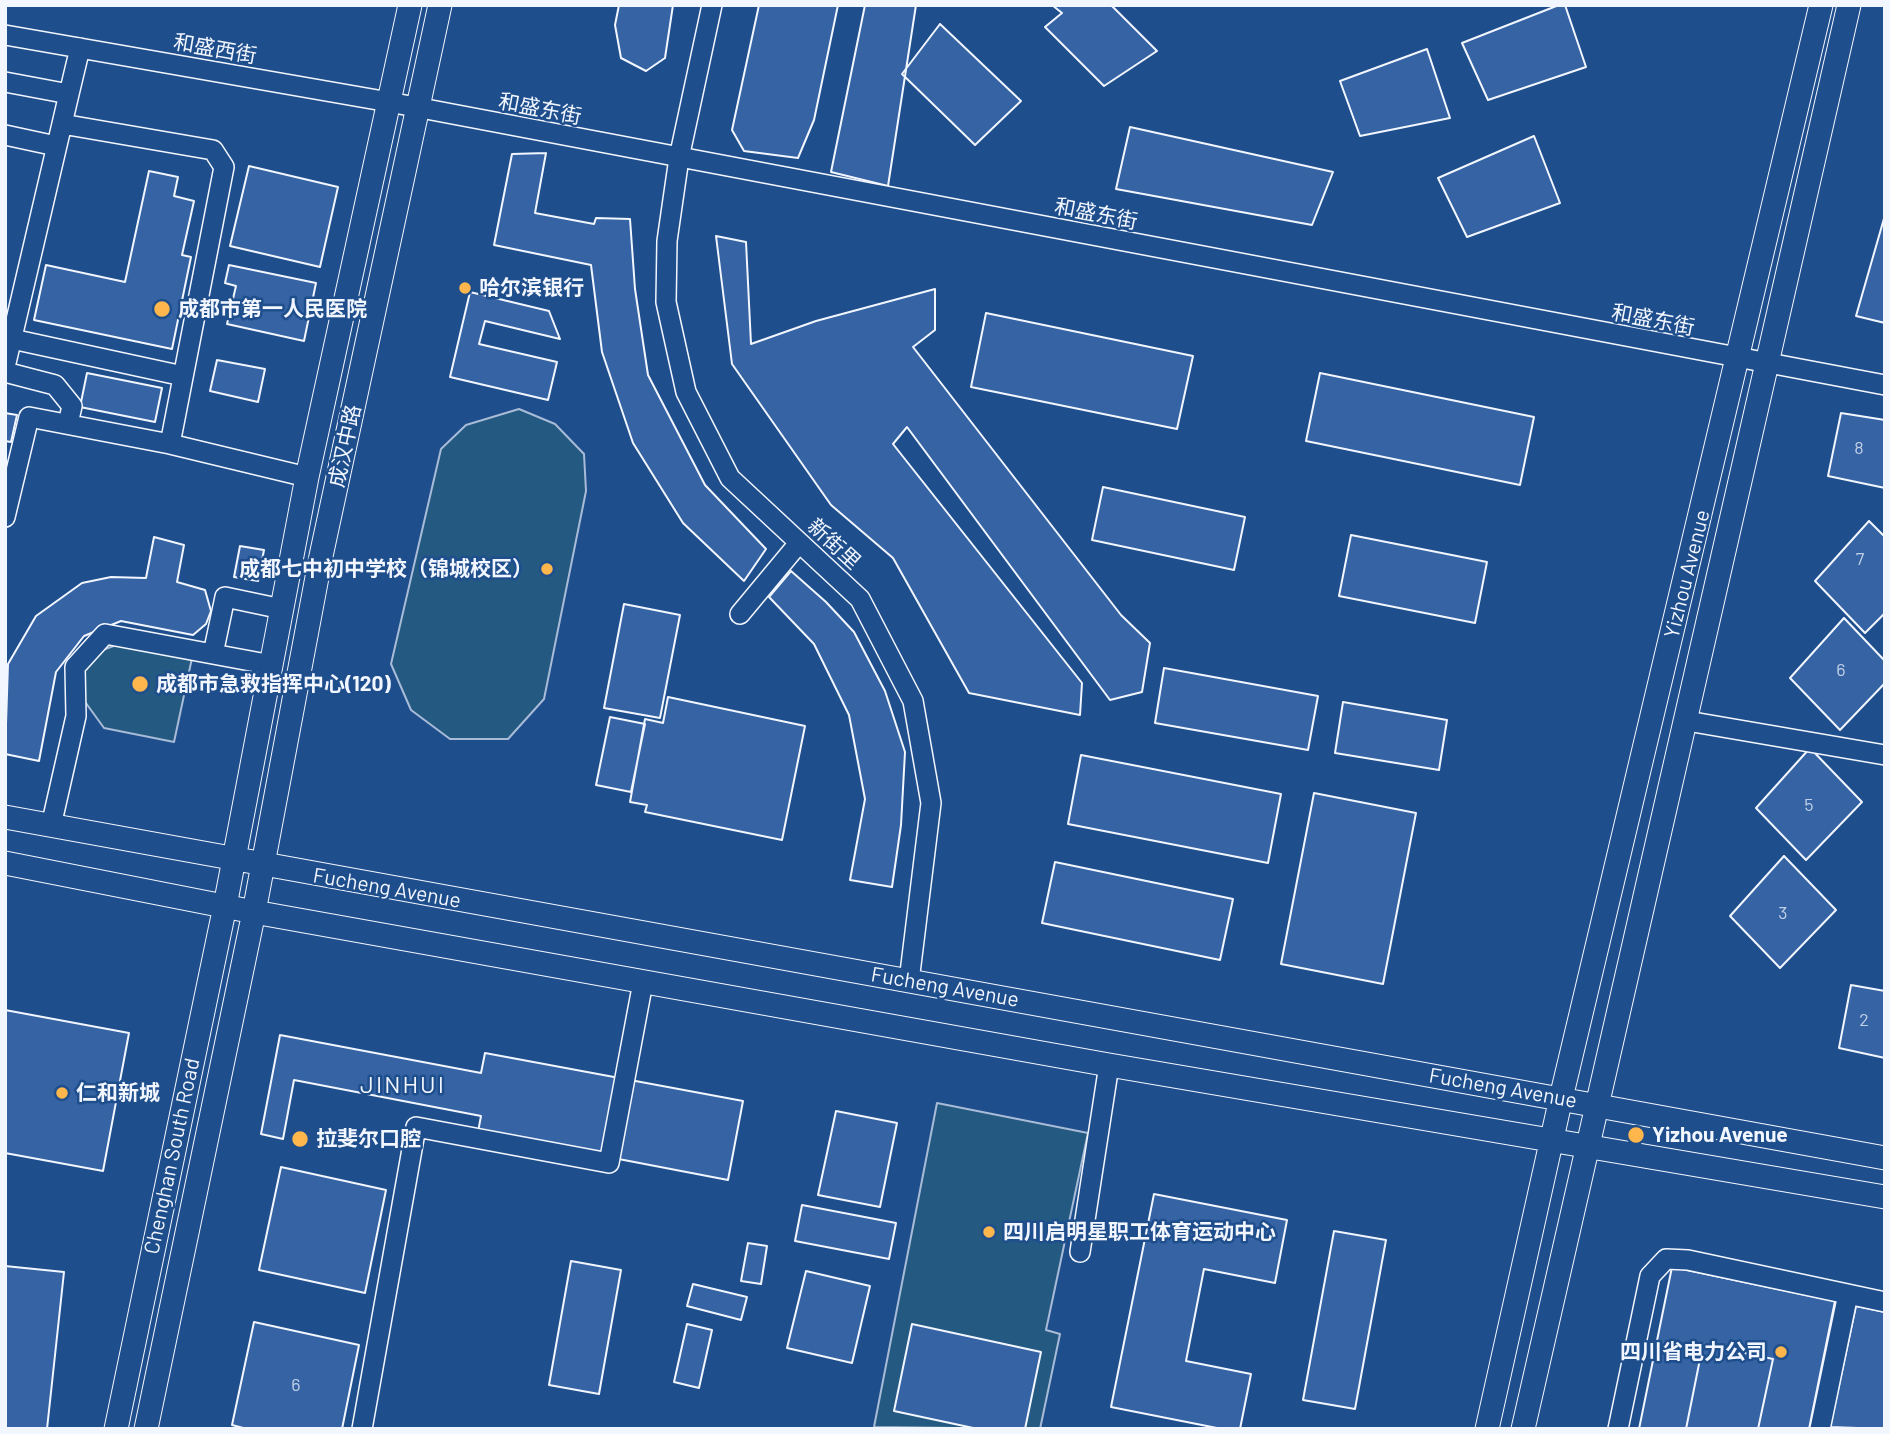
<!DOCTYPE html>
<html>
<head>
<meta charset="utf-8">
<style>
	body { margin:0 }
	#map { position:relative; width:1890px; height:1434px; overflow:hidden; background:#1f4e8c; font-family:Barlow,sans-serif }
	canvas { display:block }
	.frame { position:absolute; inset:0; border:7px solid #f2f6ff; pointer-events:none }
</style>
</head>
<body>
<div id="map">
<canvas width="1890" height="1434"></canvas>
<div class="frame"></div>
</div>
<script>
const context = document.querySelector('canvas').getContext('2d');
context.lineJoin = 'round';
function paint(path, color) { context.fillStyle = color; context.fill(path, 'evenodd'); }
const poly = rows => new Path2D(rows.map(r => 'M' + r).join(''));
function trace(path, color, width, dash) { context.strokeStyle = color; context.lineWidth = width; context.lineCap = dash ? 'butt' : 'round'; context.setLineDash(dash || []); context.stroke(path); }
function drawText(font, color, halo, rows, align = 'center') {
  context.font = font + ' Barlow,"Noto Sans SC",sans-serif'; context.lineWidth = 5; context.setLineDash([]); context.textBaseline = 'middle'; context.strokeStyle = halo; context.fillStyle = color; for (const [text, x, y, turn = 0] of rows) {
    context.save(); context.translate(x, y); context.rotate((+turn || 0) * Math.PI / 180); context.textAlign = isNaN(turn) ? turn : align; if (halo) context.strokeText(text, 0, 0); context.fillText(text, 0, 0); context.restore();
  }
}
const green = poly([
	[519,409,555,424,584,454,586,491,544,699,508,739,450,739,411,710,391,664,441,449,466,425,519,409],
	[122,643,192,658,174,742,104,728,83,699,83,671,97,652,122,643],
	[937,1103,1088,1133,1046,1330,1060,1334,1040,1429,874,1427,937,1103]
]);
const building = poly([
	[619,5,673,5,665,58,646,71,621,58,615,25,619,5],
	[759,5,838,5,814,120,798,158,744,151,732,130,759,5],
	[865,5,916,5,888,186,831,172,865,5],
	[1052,5,1111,5,1157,51,1104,86,1045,27,1062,13,1052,5],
	[1559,5,1565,5,1586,67,1488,100,1462,43,1559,5],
	[940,24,1021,101,975,145,902,74,940,24],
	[1427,49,1450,118,1360,136,1340,81,1427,49],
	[1130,127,1333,172,1312,225,1116,189,1130,127],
	[1534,136,1560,203,1467,237,1438,178,1534,136],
	[546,153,535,213,594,224,596,218,630,219,635,289,648,375,705,485,766,549,744,581,683,523,633,443,602,352,591,265,494,245,512,154,546,153],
	[249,166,338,187,320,267,230,246,249,166],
	[149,171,178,177,174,196,194,201,182,255,191,257,172,349,34,320,46,265,125,282,149,171],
	[1885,215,1885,323,1856,316,1885,215],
	[716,236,746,242,751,344,816,321,935,289,935,330,913,347,1121,615,1150,643,1142,692,1110,700,907,427,893,444,1082,683,1080,715,969,693,893,558,831,505,732,364,716,236],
	[229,265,316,283,304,341,227,324,236,286,225,283,229,265],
	[470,292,549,311,560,339,485,321,479,344,557,362,548,400,450,377,470,292],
	[986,313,1193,356,1177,429,971,387,986,313],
	[217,360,265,369,258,402,210,391,217,360],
	[87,373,162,388,155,422,80,407,87,373],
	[1320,373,1534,417,1520,485,1306,441,1320,373],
	[5,413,17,415,11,442,5,441,5,413],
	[1841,413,1885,420,1885,488,1828,476,1841,413],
	[1103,487,1245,517,1234,570,1092,540,1103,487],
	[1869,521,1885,537,1885,613,1865,633,1815,581,1869,521],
	[1351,535,1487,562,1475,623,1339,596,1351,535],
	[154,537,184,545,177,582,205,590,211,611,206,624,193,635,121,621,84,636,56,672,39,761,5,754,8,664,36,616,82,583,111,577,146,578,154,537],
	[240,546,264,550,258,581,234,577,240,546],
	[791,571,826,602,854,632,885,691,905,752,901,825,892,887,850,880,865,799,849,715,814,644,769,597,791,571],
	[624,604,680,615,660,718,604,708,624,604],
	[1844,618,1885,661,1885,683,1840,730,1790,678,1844,618],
	[1164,668,1318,696,1308,750,1155,723,1164,668],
	[668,697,805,726,782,840,645,812,647,805,630,802,645,719,663,723,668,697],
	[1343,702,1447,720,1439,770,1335,753,1343,702],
	[610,717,645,724,631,792,596,785,610,717],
	[1810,748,1862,802,1806,860,1756,808,1810,748],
	[1081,755,1281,794,1268,863,1068,824,1081,755],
	[1314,793,1416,813,1383,984,1281,964,1314,793],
	[1784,856,1836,910,1780,968,1730,916,1784,856],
	[1055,862,1233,899,1220,960,1042,923,1055,862],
	[1851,985,1885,991,1885,1058,1839,1048,1851,985],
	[5,1010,129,1033,103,1171,5,1153,5,1010],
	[280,1035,481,1073,485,1053,743,1101,728,1180,478,1132,481,1116,294,1080,283,1139,261,1134,280,1035],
	[836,1111,897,1123,880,1207,818,1195,836,1111],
	[281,1167,386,1190,365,1293,259,1270,281,1167],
	[1154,1194,1287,1220,1275,1283,1204,1269,1186,1361,1251,1374,1240,1429,1222,1429,1111,1407,1154,1194],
	[802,1205,896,1223,889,1259,795,1241,802,1205],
	[1334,1231,1386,1240,1355,1409,1303,1400,1334,1231],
	[748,1243,767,1246,761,1284,741,1281,748,1243],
	[571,1261,621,1270,599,1394,549,1385,571,1261],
	[5,1266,64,1272,47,1429,5,1429,5,1266],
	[1672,1267,1835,1301,1809,1429,1758,1429,1773,1359,1703,1344,1686,1429,1639,1429,1672,1267],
	[806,1271,870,1286,852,1363,787,1348,806,1271],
	[693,1284,747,1297,741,1320,687,1306,693,1284],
	[1856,1306,1885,1312,1885,1429,1830,1427,1856,1306],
	[254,1322,359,1345,342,1429,247,1429,232,1425,254,1322],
	[687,1324,712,1330,699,1388,674,1382,687,1324],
	[912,1324,1041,1352,1025,1429,978,1429,894,1411,912,1324],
	[1703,1344,1773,1359,1758,1429,1686,1429,1703,1344]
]);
const minor = poly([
	[5,35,389,102,1885,385],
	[5,82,69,94,80,48],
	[62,124,213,150,224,167,170,444,307,477],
	[5,135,56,146],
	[679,158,667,241,666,302,686,392,730,478,860,599,913,701,931,803,909,981],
	[679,158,712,5],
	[12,339,183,376],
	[5,367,69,94],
	[5,372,55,385,72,406,68,424],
	[5,517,29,417,170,444],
	[740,614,799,543],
	[213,654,225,597,282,609],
	[1687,721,1885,755],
	[51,826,76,716,75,667,105,634,272,665],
	[1080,1252,1109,1065],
	[362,1429,416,1127,609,1163,643,982],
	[1618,1429,1650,1276,1666,1259,1688,1260,1885,1302],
	[1820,1429,1848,1294]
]);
const major = poly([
	[5,817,1885,1158],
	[5,863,254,912,1109,1065,1885,1197],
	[116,1429,225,906,307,477,410,5],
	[146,1429,254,912,321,556,440,5],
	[1487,1429,1561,1098,1821,5],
	[1523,1429,1849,5]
]);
const markers = [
	[465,288,7,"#ffb74d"],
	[162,309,9,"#ffb74d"],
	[547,569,7,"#ffb74d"],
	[140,684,9,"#ffb74d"],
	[62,1093,7,"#ffb74d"],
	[1636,1135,9,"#ffb74d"],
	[300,1139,9,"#ffb74d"],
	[989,1232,7,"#ffb74d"],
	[1781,1352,7,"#ffb74d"]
];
const numberNames = [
	["8",1859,448],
	["7",1860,559],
	["6",1841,670],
	["5",1809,805],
	["3",1783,913],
	["2",1864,1020],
	["6",296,1385]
];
const streetNames = [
	["和盛西街",215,49,10],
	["和盛东街",540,109,11],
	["和盛东街",1096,214,11],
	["和盛东街",1653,320,11],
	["成汉中路",345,446,-78],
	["新街里",834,544,43],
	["Yizhou Avenue",1687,574,-76],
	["Fucheng Avenue",387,888,10],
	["Fucheng Avenue",945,987,10],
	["Fucheng Avenue",1503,1088,10],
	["Chenghan South Road",172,1156,-78]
];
const poiNames = [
	["哈尔滨银行",479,288],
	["成都市第一人民医院",178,309],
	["成都七中初中学校（锦城校区）",533,569,"right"],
	["成都市急救指挥中心(120)",156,684],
	["仁和新城",76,1093],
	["Yizhou Avenue",1652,1135],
	["拉斐尔口腔",316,1139],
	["四川启明星职工体育运动中心",1003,1232],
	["四川省电力公司",1767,1352,"right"]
];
const quarterNames = [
	["JINHUI",403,1085]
];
paint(green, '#245a82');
trace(green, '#a8bbd7', 2);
paint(building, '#3563a3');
trace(building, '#f2f6ff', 2);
trace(minor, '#f2f6ff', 22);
trace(major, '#f2f6ff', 25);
trace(minor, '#1f4e8c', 19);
trace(major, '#1f4e8c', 23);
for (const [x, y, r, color] of markers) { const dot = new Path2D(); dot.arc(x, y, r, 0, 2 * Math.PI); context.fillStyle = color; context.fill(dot); trace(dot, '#1f4e8c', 2.5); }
drawText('18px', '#c3d1e8', null, numberNames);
drawText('21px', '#f2f6ff', '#1f4e8c', streetNames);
drawText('bold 21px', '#f2f6ff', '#1f4e8c', poiNames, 'left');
context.letterSpacing = '2px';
drawText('24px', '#f2f6ff', '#1f4e8c', quarterNames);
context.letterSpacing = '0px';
</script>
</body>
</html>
